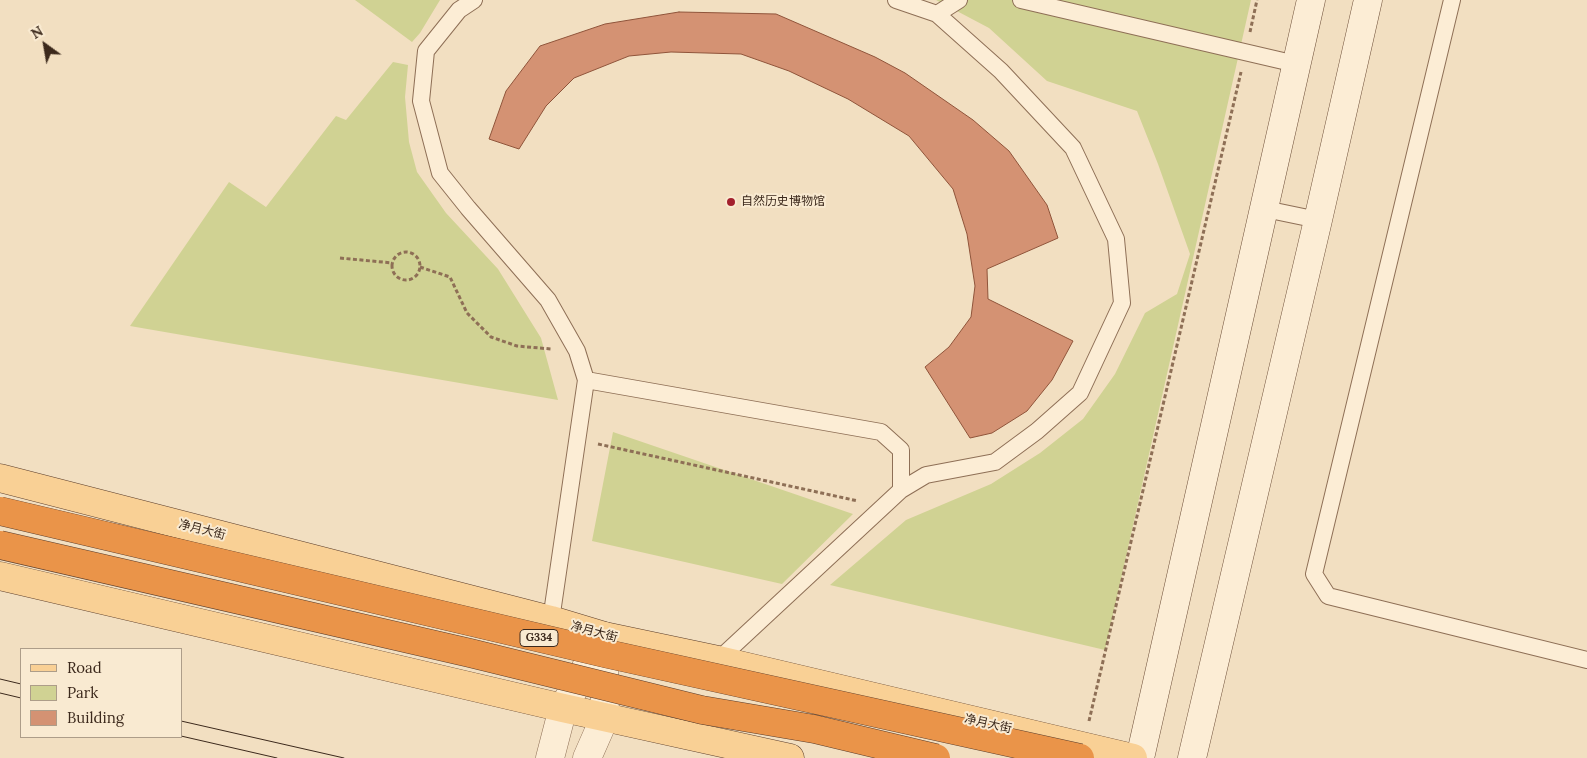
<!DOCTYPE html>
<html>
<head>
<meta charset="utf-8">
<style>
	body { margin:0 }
	#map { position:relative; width:1587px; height:758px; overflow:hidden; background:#f2dfc1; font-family:Lora,serif }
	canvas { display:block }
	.legend { position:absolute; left:20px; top:648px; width:162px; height:90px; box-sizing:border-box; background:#f9ead1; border:1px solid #ad9d89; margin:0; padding:6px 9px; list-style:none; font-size:15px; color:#3c291c }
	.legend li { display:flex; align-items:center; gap:10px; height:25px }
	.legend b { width:25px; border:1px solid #ad9d89 }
	.north { position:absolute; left:20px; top:20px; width:50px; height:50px; -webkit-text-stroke:4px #f9ead1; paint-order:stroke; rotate:328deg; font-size:14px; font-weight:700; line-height:20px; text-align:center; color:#3c291c }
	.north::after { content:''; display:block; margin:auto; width:18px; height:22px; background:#3c291c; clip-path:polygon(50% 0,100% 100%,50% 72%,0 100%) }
</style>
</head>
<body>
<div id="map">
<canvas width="1587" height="758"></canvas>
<ul class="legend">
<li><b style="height:6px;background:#f9d095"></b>Road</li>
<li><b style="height:14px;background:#d0d293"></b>Park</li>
<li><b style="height:14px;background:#d49273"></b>Building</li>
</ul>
<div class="north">N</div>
</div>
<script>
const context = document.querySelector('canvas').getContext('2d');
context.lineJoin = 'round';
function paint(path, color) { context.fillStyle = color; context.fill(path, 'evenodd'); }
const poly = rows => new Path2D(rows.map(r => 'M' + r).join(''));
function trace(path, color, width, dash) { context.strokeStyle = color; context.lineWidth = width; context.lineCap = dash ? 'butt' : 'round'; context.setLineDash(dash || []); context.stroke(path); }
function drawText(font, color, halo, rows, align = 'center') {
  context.font = font + ' Lora,"Noto Sans SC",serif'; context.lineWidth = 4; context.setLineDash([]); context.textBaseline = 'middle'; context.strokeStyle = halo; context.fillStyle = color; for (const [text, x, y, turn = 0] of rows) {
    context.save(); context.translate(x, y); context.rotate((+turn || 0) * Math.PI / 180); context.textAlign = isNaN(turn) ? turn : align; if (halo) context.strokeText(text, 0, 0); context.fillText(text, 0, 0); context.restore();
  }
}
const green = poly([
	[355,0,440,0,420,33,412,42],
	[936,0,1251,0,1105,650,830,585,906,520,991,484,1040,453,1083,419,1115,374,1145,313,1177,294,1190,254,1158,164,1137,111,1047,81,989,28],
	[393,62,408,65,405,97,409,142,417,172,446,213,498,269,541,338,558,400,130,326,229,182,266,207,336,116,346,120],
	[613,432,853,514,782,584,592,541]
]);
const building = poly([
	[679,12,776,14,875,57,905,73,973,120,1009,151,1047,205,1058,238,987,269,988,299,1073,341,1052,380,1027,411,992,433,970,438,925,367,949,347,971,317,975,286,967,234,953,189,909,136,848,99,789,71,741,54,671,52,629,56,574,78,546,106,519,149,489,139,506,91,540,46,605,24,679,12]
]);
const path = poly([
	[1250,32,1257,0],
	'392 266a14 14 0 1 1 28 0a14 14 0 1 1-28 0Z',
	[340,258,392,263],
	[420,267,450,277,467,313,491,337,517,346,551,349],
	[598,444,858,501],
	[1089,721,1241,72]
]);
const lane = poly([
	[474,0,459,10,426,51,421,101,440,173,468,208,548,300,577,351,586,380,551,620],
	[1021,0,1296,64],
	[1452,0,1314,574,1328,596,1587,660],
	[937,14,959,0],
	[1265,209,1318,220],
	[586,380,881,432,901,450,901,490],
	[718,660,901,490,926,475,995,462,1037,431,1080,393,1122,303,1116,239,1073,148,1001,71,937,14,896,0]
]);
const street = poly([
	[550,758,563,708,604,636],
	[587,758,605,717,604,663]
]);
const secondary = poly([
	[1140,758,1311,0],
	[1192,758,1318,220,1368,0]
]);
const primary = poly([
	[0,478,551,620,604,636,718,660,1133,758],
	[0,576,563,708,790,758]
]);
const tram = poly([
	[0,679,21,684],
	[0,693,21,698],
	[181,721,344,758],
	[181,736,277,758]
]);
const highwayBridge = poly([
	[0,511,608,654,1080,758],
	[0,545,470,653,702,710,814,729,936,758]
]);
const markers = [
	[731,202,5,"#a3202d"]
];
const shields = [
	[539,638,38]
];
const shieldNames = [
	["G334",539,638]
];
const poiNames = [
	["自然历史博物馆",741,202]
];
const streetNames = [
	["净月大街",202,530,14],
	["净月大街",594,632,15],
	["净月大街",988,724,13]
];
paint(green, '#d0d293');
paint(building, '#d49273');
trace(building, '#8f543a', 1);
trace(lane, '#8e6f56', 18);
trace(street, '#8e6f56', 29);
trace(secondary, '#6f503a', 29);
trace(primary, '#5b3d2b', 29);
trace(path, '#8e6f56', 3, [4, 2.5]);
trace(lane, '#fcedd5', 16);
trace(street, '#fcedd5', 28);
trace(secondary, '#fcedd5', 28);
trace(primary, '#f9d095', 28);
trace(tram, '#3c291c', 1);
trace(highwayBridge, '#5b3d2b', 29, []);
trace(highwayBridge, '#ea9449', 28);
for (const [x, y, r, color] of markers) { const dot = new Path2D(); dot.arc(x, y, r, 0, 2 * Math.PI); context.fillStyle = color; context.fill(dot); trace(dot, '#f9ead1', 2); }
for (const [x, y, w] of shields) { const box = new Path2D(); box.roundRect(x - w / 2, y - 8.5, w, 17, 4); context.fillStyle = '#f9ead1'; context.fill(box); trace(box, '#3c291c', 1); }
drawText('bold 11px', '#3c291c', null, shieldNames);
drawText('12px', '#3c291c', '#f9ead1', poiNames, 'left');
drawText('12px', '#3c291c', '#f9ead1', streetNames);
</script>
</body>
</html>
